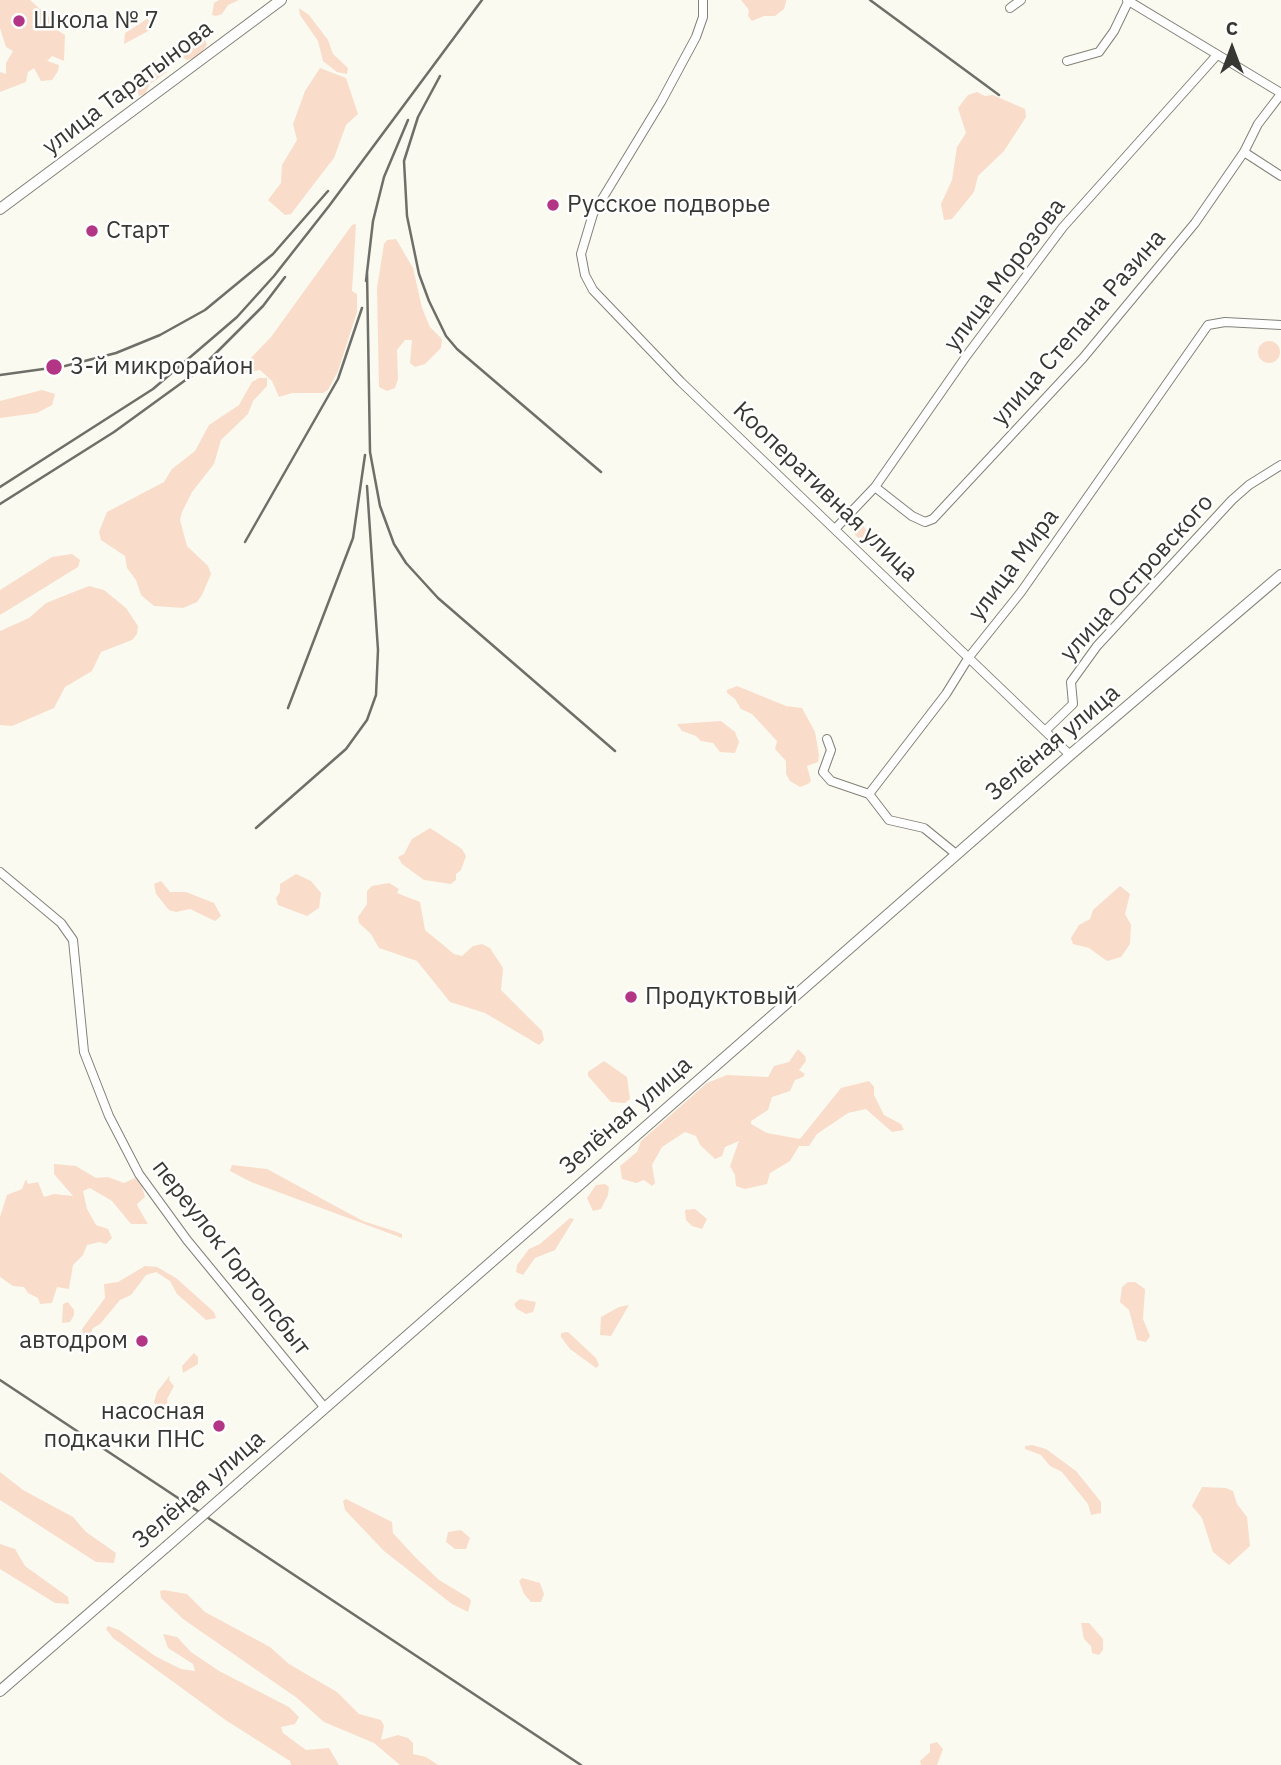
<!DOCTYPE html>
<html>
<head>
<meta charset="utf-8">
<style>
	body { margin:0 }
	#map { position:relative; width:1281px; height:1765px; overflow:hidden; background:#fafaf0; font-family:"IBM Plex Sans",sans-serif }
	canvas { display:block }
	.north { position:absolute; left:1197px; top:14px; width:70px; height:70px; -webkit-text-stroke:5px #fff; paint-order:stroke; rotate:0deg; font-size:19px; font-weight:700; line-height:28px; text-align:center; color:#373733 }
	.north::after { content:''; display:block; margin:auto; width:24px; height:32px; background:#373733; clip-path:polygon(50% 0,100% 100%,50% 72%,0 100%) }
</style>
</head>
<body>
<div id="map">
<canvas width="1281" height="1765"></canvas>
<div class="north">С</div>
</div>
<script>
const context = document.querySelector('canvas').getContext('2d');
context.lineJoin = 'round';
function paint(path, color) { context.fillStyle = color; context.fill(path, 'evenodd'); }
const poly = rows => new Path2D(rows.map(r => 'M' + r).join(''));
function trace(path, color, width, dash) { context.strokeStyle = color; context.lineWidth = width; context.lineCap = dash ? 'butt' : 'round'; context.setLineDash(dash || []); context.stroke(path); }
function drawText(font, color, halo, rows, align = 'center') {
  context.font = font + ' "IBM Plex Sans",sans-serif'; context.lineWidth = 5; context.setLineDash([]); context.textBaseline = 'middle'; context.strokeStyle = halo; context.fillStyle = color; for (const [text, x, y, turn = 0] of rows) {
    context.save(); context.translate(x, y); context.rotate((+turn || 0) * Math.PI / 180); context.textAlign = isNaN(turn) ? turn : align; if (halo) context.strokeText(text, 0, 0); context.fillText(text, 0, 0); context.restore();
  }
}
const green = poly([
	[0,0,30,0,52,20,54,28,65,35,64,61,52,56,47,61,59,65,58,71,52,80,41,81,34,68,28,72,26,82,0,92,0,72,6,74,6,63,13,51,6,47,0,28],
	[219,0,239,0,228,5,222,14,216,16,212,15,214,3],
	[741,0,786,0,786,2,784,9,775,16,764,16,752,21,748,16,749,10],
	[299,8,309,15,328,40,333,54,348,68,347,74,337,72,323,61,318,41,300,15],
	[147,19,153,23,152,29,124,44,125,33],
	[205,40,207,45,198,57,187,60,180,56,197,41],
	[162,68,167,72,150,84,145,94,139,96,137,90,140,84],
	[320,68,346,78,358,114,346,125,334,158,320,176,291,214,285,215,268,200,281,183,282,165,297,140,293,124,305,91],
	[977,92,985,96,993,95,1025,109,1026,117,1004,151,978,176,974,192,952,219,944,220,941,204,952,180,957,147,966,133,958,108,968,95],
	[356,224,352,291,357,294,357,312,338,371,328,390,323,393,292,393,279,397,272,381,260,370,244,373,245,364,271,337,352,225],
	[396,239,413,268,422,308,430,327,442,339,441,348,425,364,415,367,410,363,412,340,405,340,397,350,398,379,395,388,387,391,379,387,377,288,384,244,387,240],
	'1258 352a11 11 0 1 1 22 0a11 11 0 1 1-22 0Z',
	[259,378,267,378,267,386,253,401,248,414,221,440,214,464,192,492,182,512,180,520,187,546,208,566,211,574,202,595,197,602,183,608,154,606,141,595,136,580,127,568,125,556,101,540,99,532,107,512,164,482,172,469,195,451,209,425,239,405,252,382],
	[42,390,55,394,52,405,37,413,0,418,0,401],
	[852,519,859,520,872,538,882,545,890,563,856,536,847,523],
	[72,554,80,560,78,567,0,615,0,590,52,557],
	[89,586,104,590,126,608,138,626,137,634,132,640,101,652,92,671,65,687,54,708,12,726,0,725,0,631,29,618,46,603],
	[737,686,786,706,802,708,815,732,819,755,818,762,807,766,811,781,808,784,800,787,790,781,786,774,786,761,775,749,777,741,752,714,741,709,735,699,727,693,727,690],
	[721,721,735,732,739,742,735,753,720,752,713,743,701,741,696,736,682,731,677,724],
	[430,828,462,849,466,856,461,870,456,874,456,880,451,884,424,880,402,864,398,857,404,854,412,839],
	[296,874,311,881,321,893,319,908,307,916,278,905,276,898,280,892,280,884],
	[161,881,170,892,186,892,214,903,221,916,215,921,190,909,176,912,169,910,156,894,154,884],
	[389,883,399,889,397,893,420,902,425,930,454,954,462,956,473,946,482,944,490,948,503,968,501,990,542,1031,544,1040,539,1045,485,1013,450,1002,417,961,379,948,371,934,359,923,358,917,367,904,367,891,372,886],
	[1120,886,1130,894,1125,914,1131,925,1130,944,1121,957,1107,961,1089,948,1073,944,1071,938,1079,925,1090,919,1093,910],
	[798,1049,805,1056,806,1061,799,1070,805,1074,803,1077,795,1080,790,1091,772,1097,768,1110,751,1121,751,1124,767,1133,800,1139,841,1088,869,1081,874,1087,874,1095,884,1115,901,1124,904,1130,892,1132,866,1109,848,1113,817,1134,809,1146,799,1146,790,1161,770,1173,767,1184,745,1189,736,1186,735,1175,730,1166,739,1141,725,1147,722,1156,715,1159,700,1145,696,1136,685,1132,662,1147,652,1165,655,1183,652,1186,644,1180,636,1183,622,1179,620,1166,637,1152,641,1141,707,1083,727,1075,768,1077,774,1066,789,1062],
	[604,1061,627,1077,630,1099,625,1103,611,1102,588,1076,588,1072],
	[54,1164,76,1166,96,1178,108,1177,124,1183,135,1178,141,1183,145,1197,137,1204,138,1207,148,1224,131,1224,112,1201,90,1188,83,1191,87,1209,96,1225,108,1229,112,1238,106,1244,100,1242,87,1245,83,1255,73,1265,69,1289,57,1287,52,1303,40,1304,38,1298,28,1293,24,1287,13,1286,0,1277,0,1217,7,1195,22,1189,26,1179,28,1184,38,1182,44,1197,54,1194,73,1196,54,1174],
	[232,1165,267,1169,363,1221,394,1231,402,1234,402,1238,251,1182,230,1171],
	[605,1184,609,1187,608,1195,601,1209,593,1211,587,1198,596,1185],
	[695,1209,707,1219,702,1229,692,1226,686,1220,685,1210],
	[570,1218,574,1219,555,1250,535,1258,523,1275,516,1272,517,1265,529,1249,540,1244],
	[145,1266,157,1267,176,1278,214,1312,216,1318,206,1320,177,1294,170,1281,156,1272,146,1275,131,1295,120,1300,100,1324,93,1328,90,1335,83,1335,82,1329,105,1298,104,1284,118,1282],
	[1128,1282,1135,1282,1145,1289,1143,1319,1150,1336,1146,1342,1137,1340,1129,1310,1120,1302,1122,1287],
	[520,1299,536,1302,533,1312,526,1314,517,1309,514,1304],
	[68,1302,74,1310,74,1315,70,1322,62,1323,63,1304],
	[629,1305,611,1336,600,1335,601,1317,619,1307],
	[568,1332,596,1358,599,1365,596,1368,570,1349,561,1337,561,1333],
	[194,1353,198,1357,198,1364,183,1373,182,1366],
	[170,1375,169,1380,174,1386,167,1399,168,1412,163,1415,154,1402,157,1392],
	[1032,1445,1046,1449,1076,1471,1101,1502,1101,1513,1091,1515,1088,1504,1062,1472,1050,1466,1041,1455,1025,1449,1025,1446],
	[0,1472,23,1490,73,1517,86,1532,116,1553,114,1563,96,1562,0,1500],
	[1202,1487,1226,1488,1233,1491,1237,1504,1247,1517,1250,1546,1229,1565,1213,1552,1202,1518,1192,1506],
	[346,1499,392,1522,393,1533,415,1557,439,1580,469,1598,471,1601,468,1612,452,1604,384,1551,345,1510,343,1501],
	[461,1530,470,1538,466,1549,455,1549,446,1542,448,1532],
	[0,1544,15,1549,25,1566,68,1597,69,1604,55,1603,0,1569],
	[522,1578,540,1583,544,1594,541,1602,531,1602,524,1594,519,1581],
	[164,1590,187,1594,205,1612,270,1647,289,1664,337,1692,359,1714,381,1720,384,1726,381,1740,398,1735,408,1738,413,1743,413,1754,426,1757,438,1765,400,1765,374,1743,324,1722,297,1698,183,1619,161,1598,160,1591],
	[1081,1623,1089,1623,1103,1639,1103,1650,1099,1655,1092,1653,1091,1646,1084,1639],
	[108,1626,119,1630,155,1656,181,1669,195,1671,193,1664,168,1648,163,1634,177,1637,191,1652,219,1671,289,1707,299,1717,295,1724,281,1727,283,1733,306,1750,329,1748,339,1765,291,1765,290,1761,227,1721,113,1638,106,1629],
	[937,1742,943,1749,937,1765,921,1765,920,1761,930,1752,930,1744]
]);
const minor = poly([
	[703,0,703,17,696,37,661,102,593,214,581,254,585,275,593,290,681,382,1070,755],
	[1127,0,1281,93],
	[1010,8,1021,0],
	[1067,61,1099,52,1114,31,1128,2],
	[1244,152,1281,176],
	[875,487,912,516,925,522,933,519,1083,358,1195,223,1244,152,1258,124,1281,94],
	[836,528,875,487,967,355,1063,227,1217,55],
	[1046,730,1073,704,1071,682,1097,646,1232,500,1249,485,1281,465],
	[827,739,831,750,823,772,831,781,869,794],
	[869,794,946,694,969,657,1021,592,1208,325,1225,322,1281,325],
	[869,794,889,820,924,828,956,854],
	[0,872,61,923,73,940,84,1052,109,1116,139,1174,187,1240,325,1408]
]);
const tertiary = poly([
	[0,209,281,0],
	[238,1484,1070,755,1281,575],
	[0,1691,166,1547]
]);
const rail = poly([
	[870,0,999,95],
	[440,76,418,117,404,161,407,216,419,274,429,301,446,336,457,349,601,472],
	[367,271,370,452,380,506,394,544,406,563,438,598,615,751],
	[366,281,373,221,384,177,408,120],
	[0,375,65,366,116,353,160,335,205,310,273,254,328,191],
	[0,487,153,389,237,317,274,276,329,206,482,0],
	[0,504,114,432,198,371,263,306,285,277],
	[245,542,338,379,362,308],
	[288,708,353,538,365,455],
	[256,828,346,749,367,720,376,695,378,650,367,486],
	[0,1380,581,1765]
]);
const tertiaryBridge = poly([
	[166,1547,238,1484]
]);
const markers = [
	[19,21,7,"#b33686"],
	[553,205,7,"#b33686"],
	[92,231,7,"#b33686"],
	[54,367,9,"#b33686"],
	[631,997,7,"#b33686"],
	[142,1341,7,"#b33686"],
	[219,1426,7,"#b33686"]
];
const poiNames = [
	["Школа № 7",33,21],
	["Русское подворье",567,205],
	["Старт",106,231],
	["3-й микрорайон",70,367],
	["Продуктовый",645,997],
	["автодром",128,1341,"right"],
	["насосная",205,1412,"right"],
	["подкачки ПНС",205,1440,"right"]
];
const streetNames = [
	["улица Таратынова",128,88,-37],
	["улица Морозова",1005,275,-53],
	["улица Степана Разина",1079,328,-49],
	["Кооперативная улица",825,492,44],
	["улица Мира",1014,565,-53],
	["улица Островского",1137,578,-48],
	["Зелёная улица",1053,743,-40],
	["Зелёная улица",626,1116,-41],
	["переулок Гортопсбыт",231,1258,52],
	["Зелёная улица",199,1490,-41]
];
paint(green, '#f9ddca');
trace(minor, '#828179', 10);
trace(tertiary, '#828179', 12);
trace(minor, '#fff', 8);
trace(tertiary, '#fff', 10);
trace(rail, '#6f6f69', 2.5);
trace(tertiaryBridge, '#828179', 12, []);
trace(tertiaryBridge, '#fff', 10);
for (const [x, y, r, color] of markers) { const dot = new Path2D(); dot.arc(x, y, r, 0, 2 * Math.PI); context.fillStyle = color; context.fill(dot); trace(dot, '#fff', 2.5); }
drawText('24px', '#373733', '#fff', poiNames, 'left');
drawText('24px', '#373733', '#fff', streetNames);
</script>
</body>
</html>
